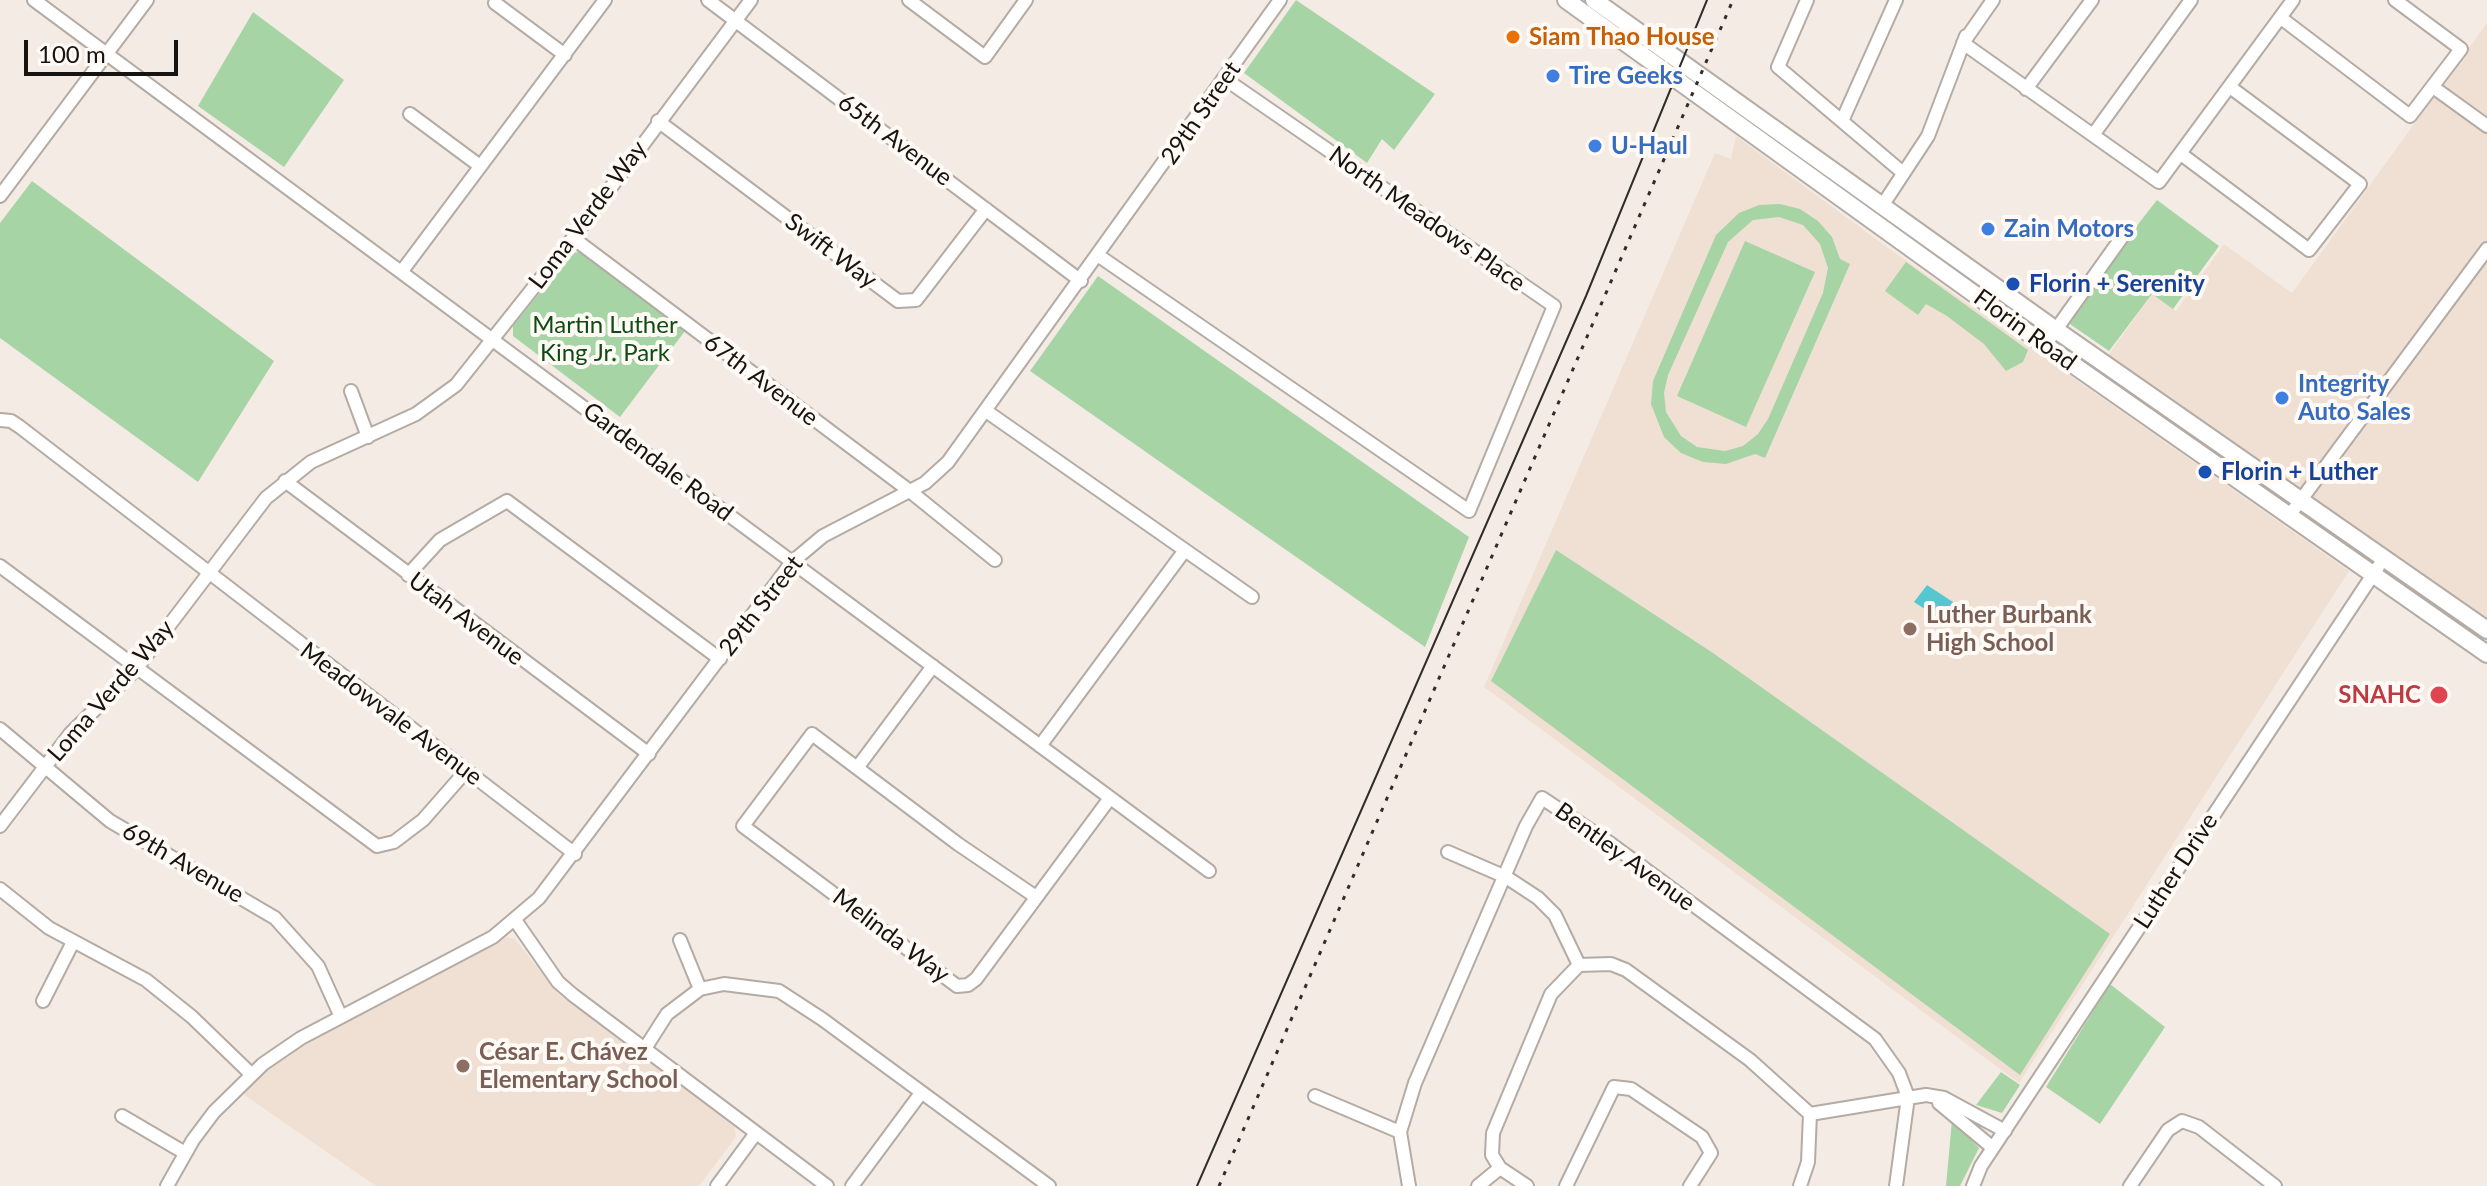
<!DOCTYPE html>
<html>
<head>
<meta charset="utf-8">
<style>
	body { margin:0 }
	#map { position:relative; width:2487px; height:1186px; overflow:hidden; background:#f4ece4; font-family:Lato,sans-serif }
	canvas { display:block }
	.scale { position:absolute; left:24px; top:40px; width:154px; height:36px; box-sizing:border-box; border:4px solid #161310; border-top:0; padding-left:10px; font-size:24px; line-height:28px; white-space:nowrap; color:#161310; -webkit-text-stroke:6px #fffaf5; paint-order:stroke }
</style>
</head>
<body>
<div id="map">
<canvas width="2487" height="1186"></canvas>
<div class="scale">100 m</div>
</div>
<script>
const context = document.querySelector('canvas').getContext('2d');
context.lineJoin = 'round';
function paint(path, color) { context.fillStyle = color; context.fill(path, 'evenodd'); }
const poly = rows => new Path2D(rows.map(r => 'M' + r).join(''));
function trace(path, color, width, dash) { context.strokeStyle = color; context.lineWidth = width; context.lineCap = dash ? 'butt' : 'round'; context.setLineDash(dash || []); context.stroke(path); }
function drawText(font, color, halo, rows, align = 'center') {
  context.font = font + ' Lato,sans-serif'; context.lineWidth = 8; context.setLineDash([]); context.textBaseline = 'middle'; context.strokeStyle = halo; context.fillStyle = color; for (const [text, x, y, turn = 0] of rows) {
    context.save(); context.translate(x, y); context.rotate((+turn || 0) * Math.PI / 180); context.textAlign = isNaN(turn) ? turn : align; if (halo) context.strokeText(text, 0, 0); context.fillText(text, 0, 0); context.restore();
  }
}
const built = poly([
	[2487,23,2487,642,2099,368,2152,294,2176,311,2224,244,2292,293],
	[1736,136,1891,250,2349,571,2019,1083,1484,687,1715,153,1731,159],
	[507,937,515,939,559,995,734,1125,736,1137,699,1186,376,1186,240,1092,283,1058,323,1034]
]);
const green = poly([
	[1296,0,1435,94,1394,150,1382,139,1367,163,1244,73],
	[253,12,344,80,284,167,198,106],
	[32,181,274,361,198,482,0,338,0,223],
	[2157,200,2219,246,2173,309,2152,294,2109,351,2067,322,2071,310],
	[1780,204,1800,209,1818,221,1832,237,1840,259,1850,264,1765,458,1755,454,1726,464,1703,462,1681,453,1664,437,1651,404,1653,381,1716,235,1739,213,1759,205],
	[1779,217,1803,225,1820,244,1828,268,1823,293,1768,419,1758,434,1743,446,1725,451,1697,447,1681,436,1666,412,1664,393,1668,375,1728,242,1753,220],
	[1745,241,1815,272,1746,427,1677,396],
	[580,252,685,331,620,417,513,336,513,326,572,253],
	[1906,262,2028,350,2023,362,2006,371,1984,344,1947,316,1926,304,1918,315,1885,291],
	[1098,276,1469,537,1425,647,1030,371],
	[1556,550,1713,653,2110,934,2020,1075,1491,681],
	[2110,984,2165,1027,2100,1124,2046,1087],
	[2001,1072,2020,1085,2002,1113,1976,1105],
	[1952,1120,1979,1148,1960,1186,1946,1186]
]);
const water = poly([
	[1927,585,1956,604,1943,621,1914,602]
]);
const minor = poly([
	[34,0,1209,871],
	[708,0,1081,281],
	[909,0,985,57,1026,0],
	[1807,0,1778,67,1902,172],
	[1993,0,1963,43,2159,182,2293,0],
	[495,3,565,55],
	[2281,18,2410,116,2461,49,2395,0],
	[2433,87,2487,126],
	[2026,89,2092,0],
	[410,114,480,166],
	[658,121,898,301,916,300,986,209],
	[1842,121,1896,0],
	[2093,135,2191,0],
	[2181,154,2309,250,2360,184,2230,87],
	[0,196,147,0],
	[1882,206,1928,136,1966,36],
	[573,238,911,492,995,560],
	[1099,256,1469,511,1554,306,1225,79],
	[402,271,605,0],
	[2045,345,2127,230],
	[351,391,368,437],
	[986,411,1252,597],
	[0,420,11,421,20,427,575,854],
	[285,481,649,754],
	[2289,516,2487,249],
	[0,566,377,846,394,842,423,820,466,771],
	[408,575,440,540,507,501,720,659],
	[0,729,110,821,275,918,318,966,341,1017],
	[1040,746,1185,550],
	[857,768,933,666],
	[0,826,70,734,136,669,266,498,311,462,416,414,456,385,573,238,751,0],
	[1448,852,1506,877,1538,898,1555,915,1579,965],
	[0,889,49,928,146,980,192,1017,251,1074],
	[1036,897,958,844,812,734,743,826,957,986,968,985,976,979,1110,798],
	[515,920,558,982,573,995,827,1186],
	[680,940,700,989],
	[1579,965,1611,964,1626,970,1750,1060,1810,1114],
	[43,1001,73,942],
	[644,1050,667,1014,700,989,724,984,779,991,822,1019,1049,1186],
	[1315,1096,1400,1132],
	[1939,1103,1993,1148],
	[1810,1114,1926,1095,1944,1098,2005,1131],
	[122,1116,185,1153],
	[167,1186,193,1140,214,1112,263,1064,301,1038,493,937,539,898,792,562,823,536,925,483,948,462,1280,0],
	[717,1186,756,1133],
	[852,1186,921,1093],
	[1409,1186,1400,1132,1415,1083,1526,826,1542,798,1611,844,1875,1039,1899,1073,1908,1097,1896,1186],
	[1478,1186,1500,1168],
	[1527,1186,1500,1168,1492,1155,1493,1133,1551,994,1579,965],
	[1566,1186,1614,1087,1631,1089,1702,1137,1711,1153,1690,1186],
	[1800,1186,1808,1162,1810,1114],
	[1973,1186,1981,1166,2378,567],
	[2130,1186,2168,1130,2182,1121,2199,1127,2275,1186]
]);
const major = poly([
	[1566,0,2045,345,2487,654],
	[1594,0,2056,330,2487,630]
]);
const tram = poly([
	[1197,1186,1586,296,1707,0]
]);
const rail = poly([
	[1219,1186,1733,0]
]);
const markers = [
	[1513,37,8,"#e8710a"],
	[1553,76,8,"#3f7fe0"],
	[1595,146,8,"#3f7fe0"],
	[1988,229,8,"#3f7fe0"],
	[2013,284,8,"#1a4fb4"],
	[2282,398,8,"#3f7fe0"],
	[2205,472,8,"#1a4fb4"],
	[1910,629,8,"#8d6e63"],
	[2439,695,10,"#e0444e"],
	[463,1066,8,"#8d6e63"]
];
const foodNames = [
	["Siam Thao House",1529,37]
];
const shopNames = [
	["Tire Geeks",1569,76],
	["U-Haul",1611,146],
	["Zain Motors",2004,229],
	["Integrity",2298,384],
	["Auto Sales",2298,412]
];
const streetNames = [
	["29th Street",1201,113,-55],
	["65th Avenue",895,140,37],
	["Loma Verde Way",588,215,-53],
	["North Meadows Place",1427,219,35],
	["Swift Way",831,251,37],
	["Florin Road",2025,330,36],
	["67th Avenue",761,380,37],
	["Gardendale Road",658,462,37],
	["29th Street",761,606,-52],
	["Utah Avenue",466,619,37],
	["Loma Verde Way",111,691,-49],
	["Meadowvale Avenue",391,714,37],
	["Bentley Avenue",1625,857,36],
	["69th Avenue",183,863,30],
	["Luther Drive",2176,871,-57],
	["Melinda Way",891,936,37]
];
const transitNames = [
	["Florin + Serenity",2029,284],
	["Florin + Luther",2221,472]
];
const parkNames = [
	["Martin Luther",605,325],
	["King Jr. Park",605,353]
];
const educationNames = [
	["Luther Burbank",1926,615],
	["High School",1926,643],
	["César E. Chávez",479,1052],
	["Elementary School",479,1080]
];
const healthNames = [
	["SNAHC",2421,695]
];
paint(built, '#efe0d3');
paint(green, '#a6d4a5');
paint(water, '#55c7d1');
trace(minor, '#b3aba4', 16);
trace(major, '#b3aba4', 20);
trace(minor, '#fff', 12);
trace(major, '#fff', 16);
trace(tram, '#302d29', 2);
trace(rail, '#302d29', 3, [4, 8]);
for (const [x, y, r, color] of markers) { const dot = new Path2D(); dot.arc(x, y, r, 0, 2 * Math.PI); context.fillStyle = color; context.fill(dot); trace(dot, '#fffaf5', 3); }
drawText('bold 24px', '#c56008', '#fffaf5', foodNames, 'left');
drawText('bold 24px', '#366cbe', '#fffaf5', shopNames, 'left');
drawText('24px', '#161310', '#fffaf5', streetNames);
drawText('bold 24px', '#164399', '#fffaf5', transitNames, 'left');
drawText('24px', '#0e4c13', '#fffaf5', parkNames);
drawText('bold 24px', '#785e54', '#fffaf5', educationNames, 'left');
drawText('bold 24px', '#be3a42', '#fffaf5', healthNames, 'right');
</script>
</body>
</html>
